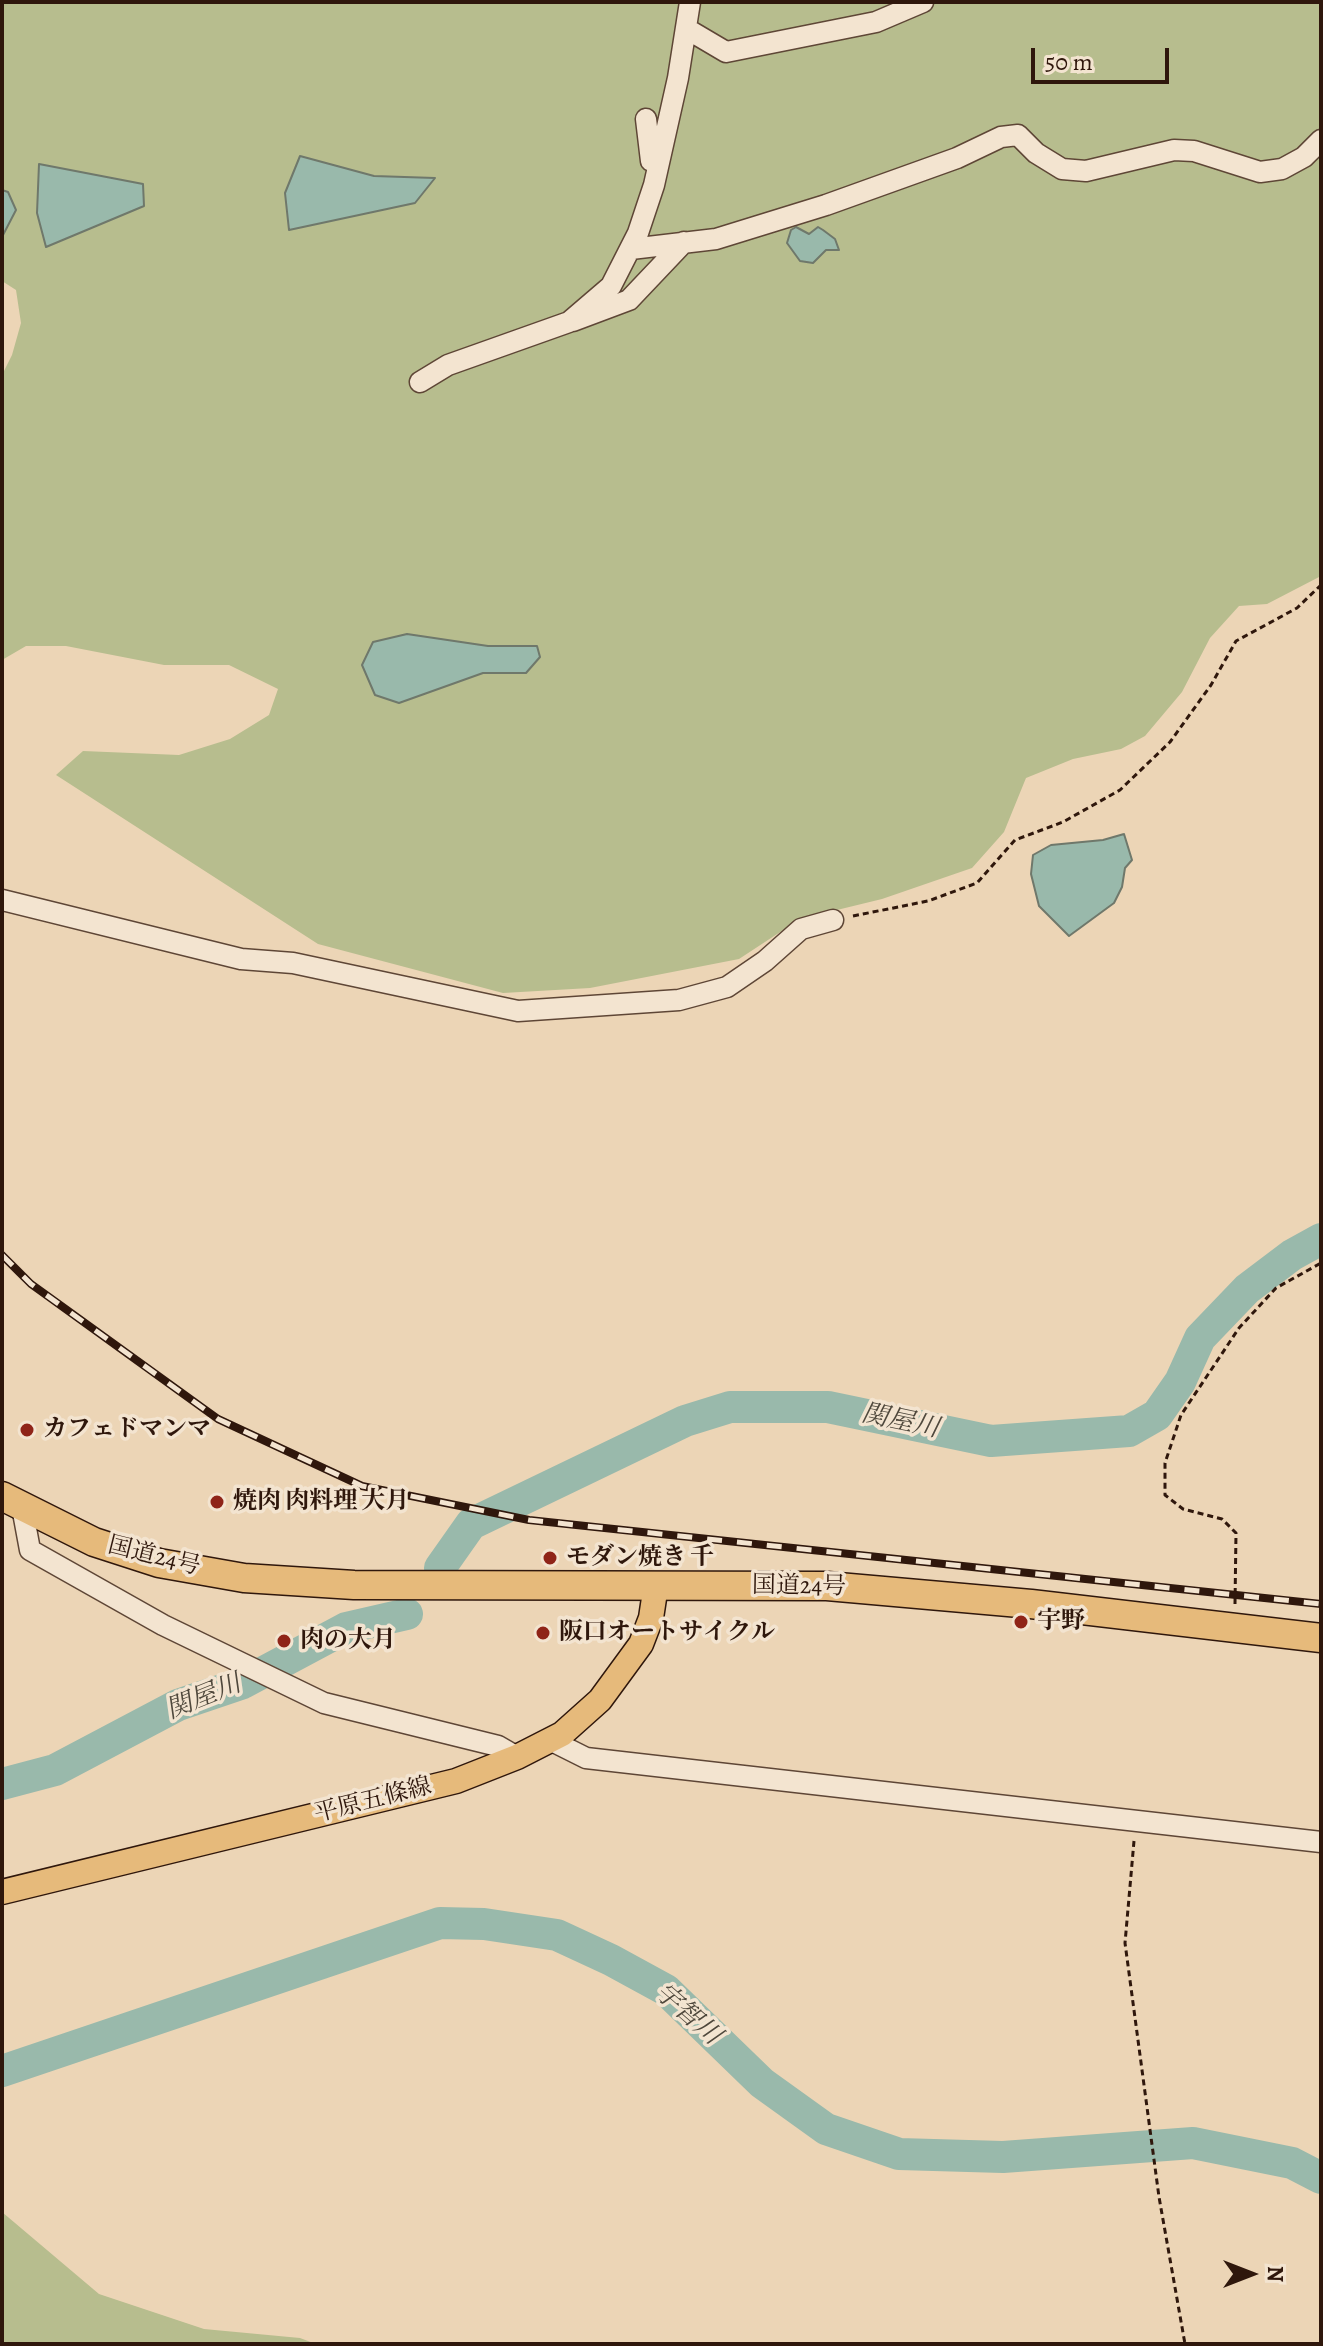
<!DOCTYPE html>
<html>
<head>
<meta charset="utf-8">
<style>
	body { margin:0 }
	#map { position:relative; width:1323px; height:2346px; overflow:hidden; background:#ecd5b6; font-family:Alegreya,serif }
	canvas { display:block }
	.frame { position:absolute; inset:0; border:4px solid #2f170c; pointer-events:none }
	.north { position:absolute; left:1211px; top:2234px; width:80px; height:80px; -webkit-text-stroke:6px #f3e4d0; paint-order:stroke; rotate:90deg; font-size:22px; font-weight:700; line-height:32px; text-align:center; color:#2f170c }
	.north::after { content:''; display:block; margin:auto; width:28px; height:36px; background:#2f170c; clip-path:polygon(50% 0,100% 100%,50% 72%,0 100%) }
	.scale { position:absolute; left:1031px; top:48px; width:138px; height:36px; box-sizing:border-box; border:4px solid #2f170c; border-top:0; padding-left:10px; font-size:24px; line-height:28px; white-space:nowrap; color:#2f170c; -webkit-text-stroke:6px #f3e4d0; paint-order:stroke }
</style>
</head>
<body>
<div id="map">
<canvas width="1323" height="2346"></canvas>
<div class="frame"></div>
<div class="north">N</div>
<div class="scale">50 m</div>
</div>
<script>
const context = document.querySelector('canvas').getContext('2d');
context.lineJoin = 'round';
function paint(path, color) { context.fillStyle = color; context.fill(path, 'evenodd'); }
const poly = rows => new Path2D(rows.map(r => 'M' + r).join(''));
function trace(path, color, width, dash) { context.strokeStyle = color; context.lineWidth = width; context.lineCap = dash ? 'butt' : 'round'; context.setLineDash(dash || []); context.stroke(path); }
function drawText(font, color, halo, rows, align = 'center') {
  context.font = font + ' Alegreya,"Noto Serif JP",serif'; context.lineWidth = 7; context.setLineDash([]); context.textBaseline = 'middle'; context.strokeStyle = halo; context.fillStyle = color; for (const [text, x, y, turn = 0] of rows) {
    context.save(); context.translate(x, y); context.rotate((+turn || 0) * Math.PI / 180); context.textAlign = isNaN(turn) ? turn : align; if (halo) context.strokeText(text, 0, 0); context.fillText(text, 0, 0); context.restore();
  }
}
const green = poly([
	[2,2,1321,2,1321,576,1267,604,1239,606,1210,638,1182,692,1145,736,1121,749,1073,759,1026,778,1004,832,972,868,882,899,800,919,739,959,590,988,503,993,318,944,56,775,83,751,179,755,230,739,269,715,278,689,229,665,164,665,66,646,26,646,2,660,2,375,12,355,21,323,16,290,2,281],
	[2,2212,99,2294,204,2329,300,2338,316,2344,2,2344]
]);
const water = poly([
	[300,156,374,176,435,178,415,203,289,230,285,193,300,156],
	[39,164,143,184,144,206,46,247,37,213,39,164],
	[2,190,8,192,16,210,2,237,2,190],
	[796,227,809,234,818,227,823,230,835,239,839,250,826,250,813,263,800,261,787,243,791,230,796,227],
	[407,634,488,646,537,646,540,657,526,673,483,673,399,703,375,695,362,665,373,642,407,634],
	[1124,834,1132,860,1125,868,1122,887,1114,903,1069,936,1039,906,1031,874,1033,855,1051,845,1103,840,1124,834]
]);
const river = poly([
	[440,1568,471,1524,685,1421,730,1407,828,1407,991,1441,1129,1431,1157,1415,1180,1382,1200,1338,1247,1289,1292,1255,1321,1239],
	[2,1784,55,1770,178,1705,243,1683,346,1628,407,1614],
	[2,2071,440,1923,484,1924,557,1935,611,1960,666,1990,762,2083,826,2129,899,2154,1003,2157,1193,2143,1292,2163,1321,2178]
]);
const path = poly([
	[853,916,928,901,977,883,1015,840,1063,822,1120,790,1170,742,1211,685,1236,641,1297,608,1321,585],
	[1235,1604,1236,1533,1222,1519,1183,1509,1165,1495,1165,1463,1181,1415,1239,1328,1276,1288,1321,1263],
	[1134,1841,1125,1943,1159,2197,1185,2344]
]);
const minor = poly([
	[687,29,726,52,876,22,923,2],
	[646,119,651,161],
	[631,249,716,239,826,205,957,158,1001,137,1018,135,1036,153,1062,169,1086,171,1174,150,1194,151,1260,172,1282,169,1304,157,1321,140],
	[573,321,629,300,684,242],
	[420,382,448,365,569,322,611,286,638,233,654,185,678,78,690,2],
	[2,900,241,959,293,963,518,1011,679,1000,727,987,765,961,801,929,833,920],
	[22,1507,30,1550,163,1625,324,1703,498,1746,517,1757],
	[550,1740,586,1758,1321,1842]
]);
const major = poly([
	[2,1892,456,1781,517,1757,562,1734,600,1700,641,1644,651,1618,656,1585]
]);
const highway = poly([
	[2,1496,94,1542,159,1563,244,1578,354,1585,827,1586,1031,1604,1321,1638]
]);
const rail = poly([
	[2,1255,31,1284,218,1419,362,1486,529,1520,1321,1604]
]);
const markers = [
	[27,1430,8,"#8f2418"],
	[217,1502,8,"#8f2418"],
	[550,1558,8,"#8f2418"],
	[1021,1622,8,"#8f2418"],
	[543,1633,8,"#8f2418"],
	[284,1641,8,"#8f2418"]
];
const poiNames = [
	["カフェドマンマ",43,1430],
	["焼肉 肉料理 大月",233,1502],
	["モダン焼き 千",566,1558],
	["宇野",1037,1622],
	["阪口オートサイクル",559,1633],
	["肉の大月",300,1641]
];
const streetNames = [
	["国道24号",154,1557,14],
	["国道24号",799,1587,1],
	["平原五條線",373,1801,-14]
];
const waterNames = [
	["関屋川",900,1422,12],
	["関屋川",204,1698,-22],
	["宇智川",687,2015,41]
];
paint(green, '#b7bd8e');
paint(water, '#99b9ab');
trace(water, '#6f786b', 2);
trace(river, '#99b9ab', 32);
trace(minor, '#5e4636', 23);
trace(major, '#2f170c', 27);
trace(highway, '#2f170c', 31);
trace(path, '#2f170c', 3, [6, 4]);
trace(minor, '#f3e4d0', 20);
trace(major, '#e6ba7b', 24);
trace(highway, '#e6ba7b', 28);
trace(rail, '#2f170c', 8);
trace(rail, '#f3e4d0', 5, [15]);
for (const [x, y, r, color] of markers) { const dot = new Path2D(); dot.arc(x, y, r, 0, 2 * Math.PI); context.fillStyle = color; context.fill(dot); trace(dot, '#f3e4d0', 3); }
drawText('bold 24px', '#2f170c', '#f3e4d0', poiNames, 'left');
drawText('24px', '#2f170c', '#f3e4d0', streetNames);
drawText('italic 26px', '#4f483c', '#f3e4d0', waterNames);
</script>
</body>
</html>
